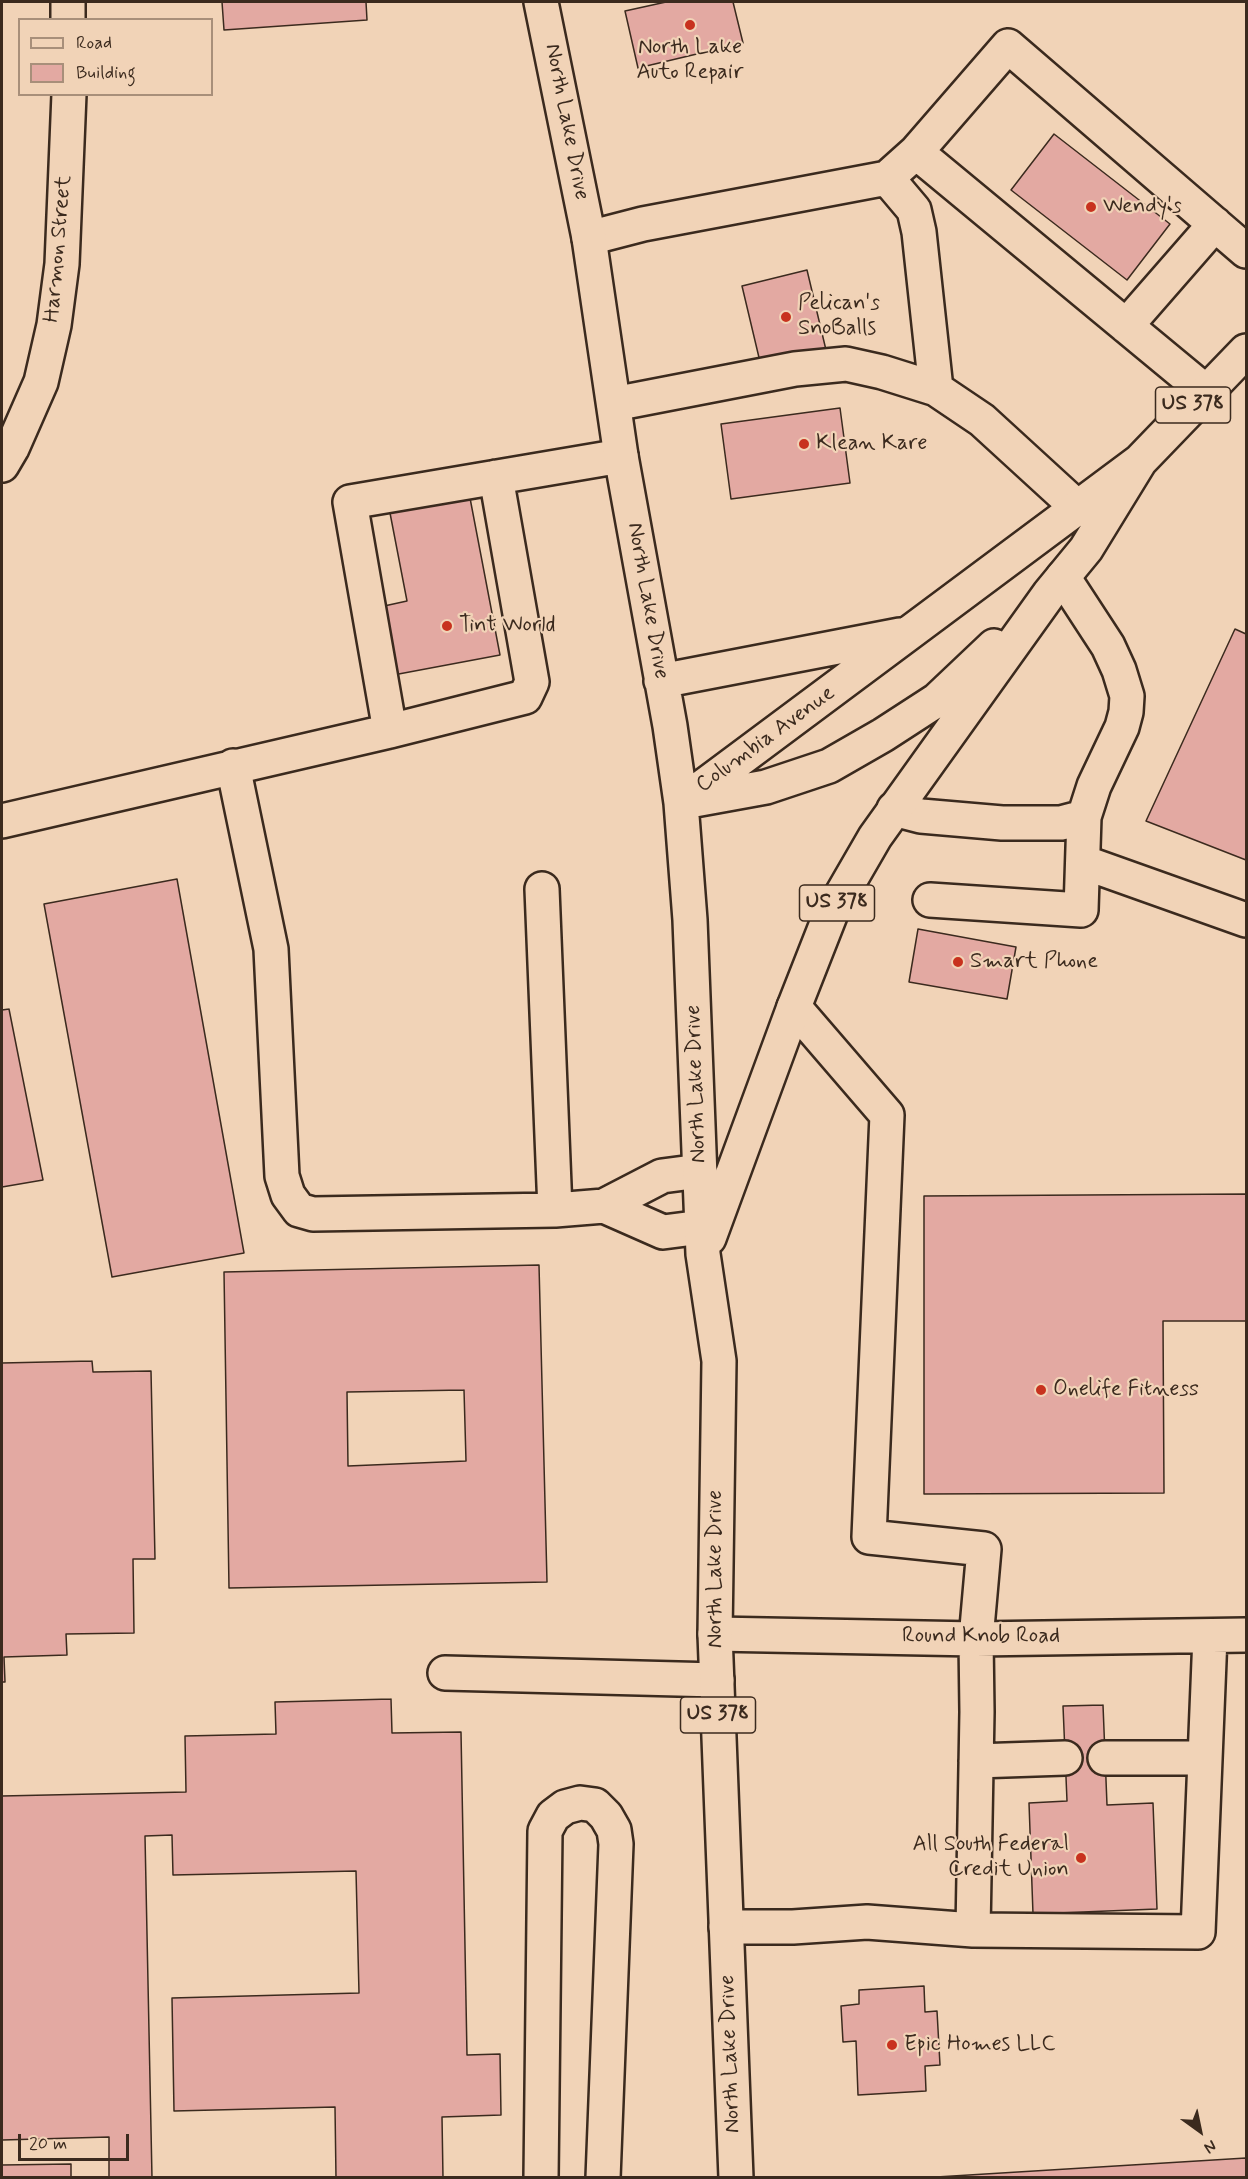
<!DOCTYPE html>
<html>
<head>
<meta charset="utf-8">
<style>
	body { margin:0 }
	#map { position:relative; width:1248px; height:2179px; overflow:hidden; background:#f1d3b7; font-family:Mynerve,sans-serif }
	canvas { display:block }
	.frame { position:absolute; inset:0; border:3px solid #3b2a1e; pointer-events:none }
	.legend { position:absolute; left:18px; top:18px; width:195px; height:78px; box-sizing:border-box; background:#f1d3b7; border:2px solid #a88f7a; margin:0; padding:8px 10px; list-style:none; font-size:18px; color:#3b2a1e }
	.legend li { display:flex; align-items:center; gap:12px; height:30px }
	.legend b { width:30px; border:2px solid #a88f7a }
	.north { position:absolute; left:1170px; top:2101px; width:60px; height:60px; -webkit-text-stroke:4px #f1d3b7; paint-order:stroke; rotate:147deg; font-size:16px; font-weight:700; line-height:24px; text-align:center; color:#3b2a1e }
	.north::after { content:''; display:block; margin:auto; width:21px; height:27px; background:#3b2a1e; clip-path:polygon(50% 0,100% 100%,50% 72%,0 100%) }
	.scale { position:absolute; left:18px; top:2134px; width:111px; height:27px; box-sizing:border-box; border:3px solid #3b2a1e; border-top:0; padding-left:8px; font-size:18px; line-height:21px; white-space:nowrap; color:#3b2a1e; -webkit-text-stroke:4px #f1d3b7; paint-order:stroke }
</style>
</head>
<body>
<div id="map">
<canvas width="1248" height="2179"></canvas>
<div class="frame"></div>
<ul class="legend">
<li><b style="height:8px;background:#f1d3b7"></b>Road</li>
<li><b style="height:16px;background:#e3a9a2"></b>Building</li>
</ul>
<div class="north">N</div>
<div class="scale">20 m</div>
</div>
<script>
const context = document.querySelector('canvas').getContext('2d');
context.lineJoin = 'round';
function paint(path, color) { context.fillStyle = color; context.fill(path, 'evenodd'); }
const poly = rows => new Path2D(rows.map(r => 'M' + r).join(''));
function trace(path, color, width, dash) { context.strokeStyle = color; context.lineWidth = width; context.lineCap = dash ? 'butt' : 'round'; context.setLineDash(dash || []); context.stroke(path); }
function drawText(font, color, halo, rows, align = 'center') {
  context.font = font + ' Mynerve,sans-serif'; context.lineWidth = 4.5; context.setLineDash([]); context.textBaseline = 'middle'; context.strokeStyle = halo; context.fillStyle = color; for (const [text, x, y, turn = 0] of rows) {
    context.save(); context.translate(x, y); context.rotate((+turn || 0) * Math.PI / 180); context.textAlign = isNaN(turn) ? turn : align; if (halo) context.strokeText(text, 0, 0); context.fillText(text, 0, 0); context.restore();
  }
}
const building = poly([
	[222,2,366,2,367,20,224,30,222,2],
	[666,2,733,2,743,43,638,68,625,11,666,2],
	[1054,134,1170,224,1127,280,1011,190,1054,134],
	[807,270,826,350,761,366,742,286,807,270],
	[840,408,850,483,731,499,721,424,840,408],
	[470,498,500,655,388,676,375,608,407,601,390,513,470,498],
	[1235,629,1246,634,1246,860,1146,821,1235,629],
	[177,879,244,1253,112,1277,44,904,177,879],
	[918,929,1016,947,1007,999,909,982,918,929],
	[9,1009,43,1180,2,1187,2,1010,9,1009],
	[1246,1194,1246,1321,1163,1321,1164,1493,924,1494,924,1196,1246,1194],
	[539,1265,547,1582,229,1588,224,1272,539,1265],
	[464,1390,466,1461,348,1466,347,1392,464,1390],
	[92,1361,93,1372,151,1371,155,1559,133,1559,134,1633,66,1634,67,1655,4,1657,5,1682,2,1682,2,1363,92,1361],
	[391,1699,392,1733,461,1732,467,2055,500,2054,501,2115,442,2117,443,2178,336,2178,335,2107,174,2111,172,1998,359,1993,356,1871,173,1875,172,1835,145,1836,152,2178,109,2178,109,2137,2,2140,2,1796,186,1792,185,1736,276,1734,275,1702,391,1699],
	[1103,1705,1107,1805,1153,1803,1157,1909,1033,1914,1029,1803,1067,1801,1063,1706,1103,1705],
	[924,1986,925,2012,937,2011,940,2065,925,2066,926,2091,858,2095,856,2041,843,2042,841,2006,859,2004,859,1990,924,1986],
	[1246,2158,1246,2178,920,2178,1246,2158],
	[71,2164,71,2178,2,2178,2,2165,71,2164]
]);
const minor = poly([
	[68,2,68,20],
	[916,152,1206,392],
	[887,178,914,210,919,232,936,389],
	[589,238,643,224,887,178,916,152,1008,46,1246,251],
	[1126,326,1215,224],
	[614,404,795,369,846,364,882,372,936,389,982,420,1077,507],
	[2,465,12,448,41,382,54,325,62,264,69,94],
	[390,731,350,502,621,456],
	[233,766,271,949,282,1176,288,1195,299,1210,313,1214,555,1210,604,1206,662,1176,700,1171],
	[894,809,921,816,1002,823,1061,823,1084,817,1094,786,1122,727,1126,712,1127,696,1119,670,1108,646,1063,577],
	[2,821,390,731,525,697,532,682,496,477],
	[1083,862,1246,920],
	[542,889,555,1210],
	[930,900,1081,910,1084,817],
	[794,1007,887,1115,869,1537,984,1549,976,1639,977,1712,973,1930],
	[604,1206,663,1232,702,1227],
	[715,1634,976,1639,1246,1635],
	[445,1673,717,1680],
	[1105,1758,1204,1758],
	[976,1761,1065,1758],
	[726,1927,793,1927,867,1922,973,1930,1198,1932,1210,1636],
	[541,2178,545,1831,553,1816,565,1807,580,1803,595,1805,606,1816,614,1830,616,1844,603,2178]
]);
const major = poly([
	[541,2,589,238,621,456,670,726,681,803,690,920,703,1254,719,1361,715,1634,736,2178],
	[661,681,900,635],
	[689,801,766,787,829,766,883,735,937,700,994,646],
	[681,803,1140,461,1246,351],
	[709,1238,794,1007,831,913,875,837,1049,594,1086,549,1140,461]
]);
const markers = [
	[690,25,6,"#c8321e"],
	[1091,207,6,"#c8321e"],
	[786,317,6,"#c8321e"],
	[804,444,6,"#c8321e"],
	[447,626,6,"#c8321e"],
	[958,962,6,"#c8321e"],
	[1041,1390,6,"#c8321e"],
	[1081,1858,6,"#c8321e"],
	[892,2045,6,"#c8321e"]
];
const shields = [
	[1193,405,75],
	[837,903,75],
	[718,1715,75]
];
const shieldNames = [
	["US 378",1193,405],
	["US 378",837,903],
	["US 378",718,1715]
];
const poiNames = [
	["North Lake",690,48,"center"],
	["Auto Repair",690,73,"center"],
	["Wendy's",1103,207],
	["Pelican's",798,304],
	["SnoBalls",798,329],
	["Klean Kare",816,444],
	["Tint World",459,626],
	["Smart Phone",970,962],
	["Onelife Fitness",1053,1390],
	["All South Federal",1069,1845,"right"],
	["Credit Union",1069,1870,"right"],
	["Epic Homes LLC",904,2045]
];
const streetNames = [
	["North Lake Drive",566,122,79],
	["Harmon Street",59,249,-85],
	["North Lake Drive",647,601,80],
	["Columbia Avenue",766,740,-36],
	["North Lake Drive",697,1084,-92],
	["North Lake Drive",716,1569,-90],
	["Round Knob Road",981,1637],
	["North Lake Drive",731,2054,-92]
];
paint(building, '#e3a9a2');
trace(building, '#3b2a1e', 1.5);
trace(minor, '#3b2a1e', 38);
trace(major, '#3b2a1e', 38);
trace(minor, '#f1d3b7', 33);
trace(major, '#f1d3b7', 33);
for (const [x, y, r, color] of markers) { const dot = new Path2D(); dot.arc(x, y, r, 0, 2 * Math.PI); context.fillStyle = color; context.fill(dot); trace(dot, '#f1d3b7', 2); }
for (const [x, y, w] of shields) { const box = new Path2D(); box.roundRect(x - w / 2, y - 18, w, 36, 4.5); context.fillStyle = '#f1d3b7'; context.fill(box); trace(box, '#3b2a1e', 1.5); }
drawText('bold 21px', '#3b2a1e', null, shieldNames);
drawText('22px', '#3b2a1e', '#f1d3b7', poiNames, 'left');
drawText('22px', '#3b2a1e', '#f1d3b7', streetNames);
</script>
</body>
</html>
